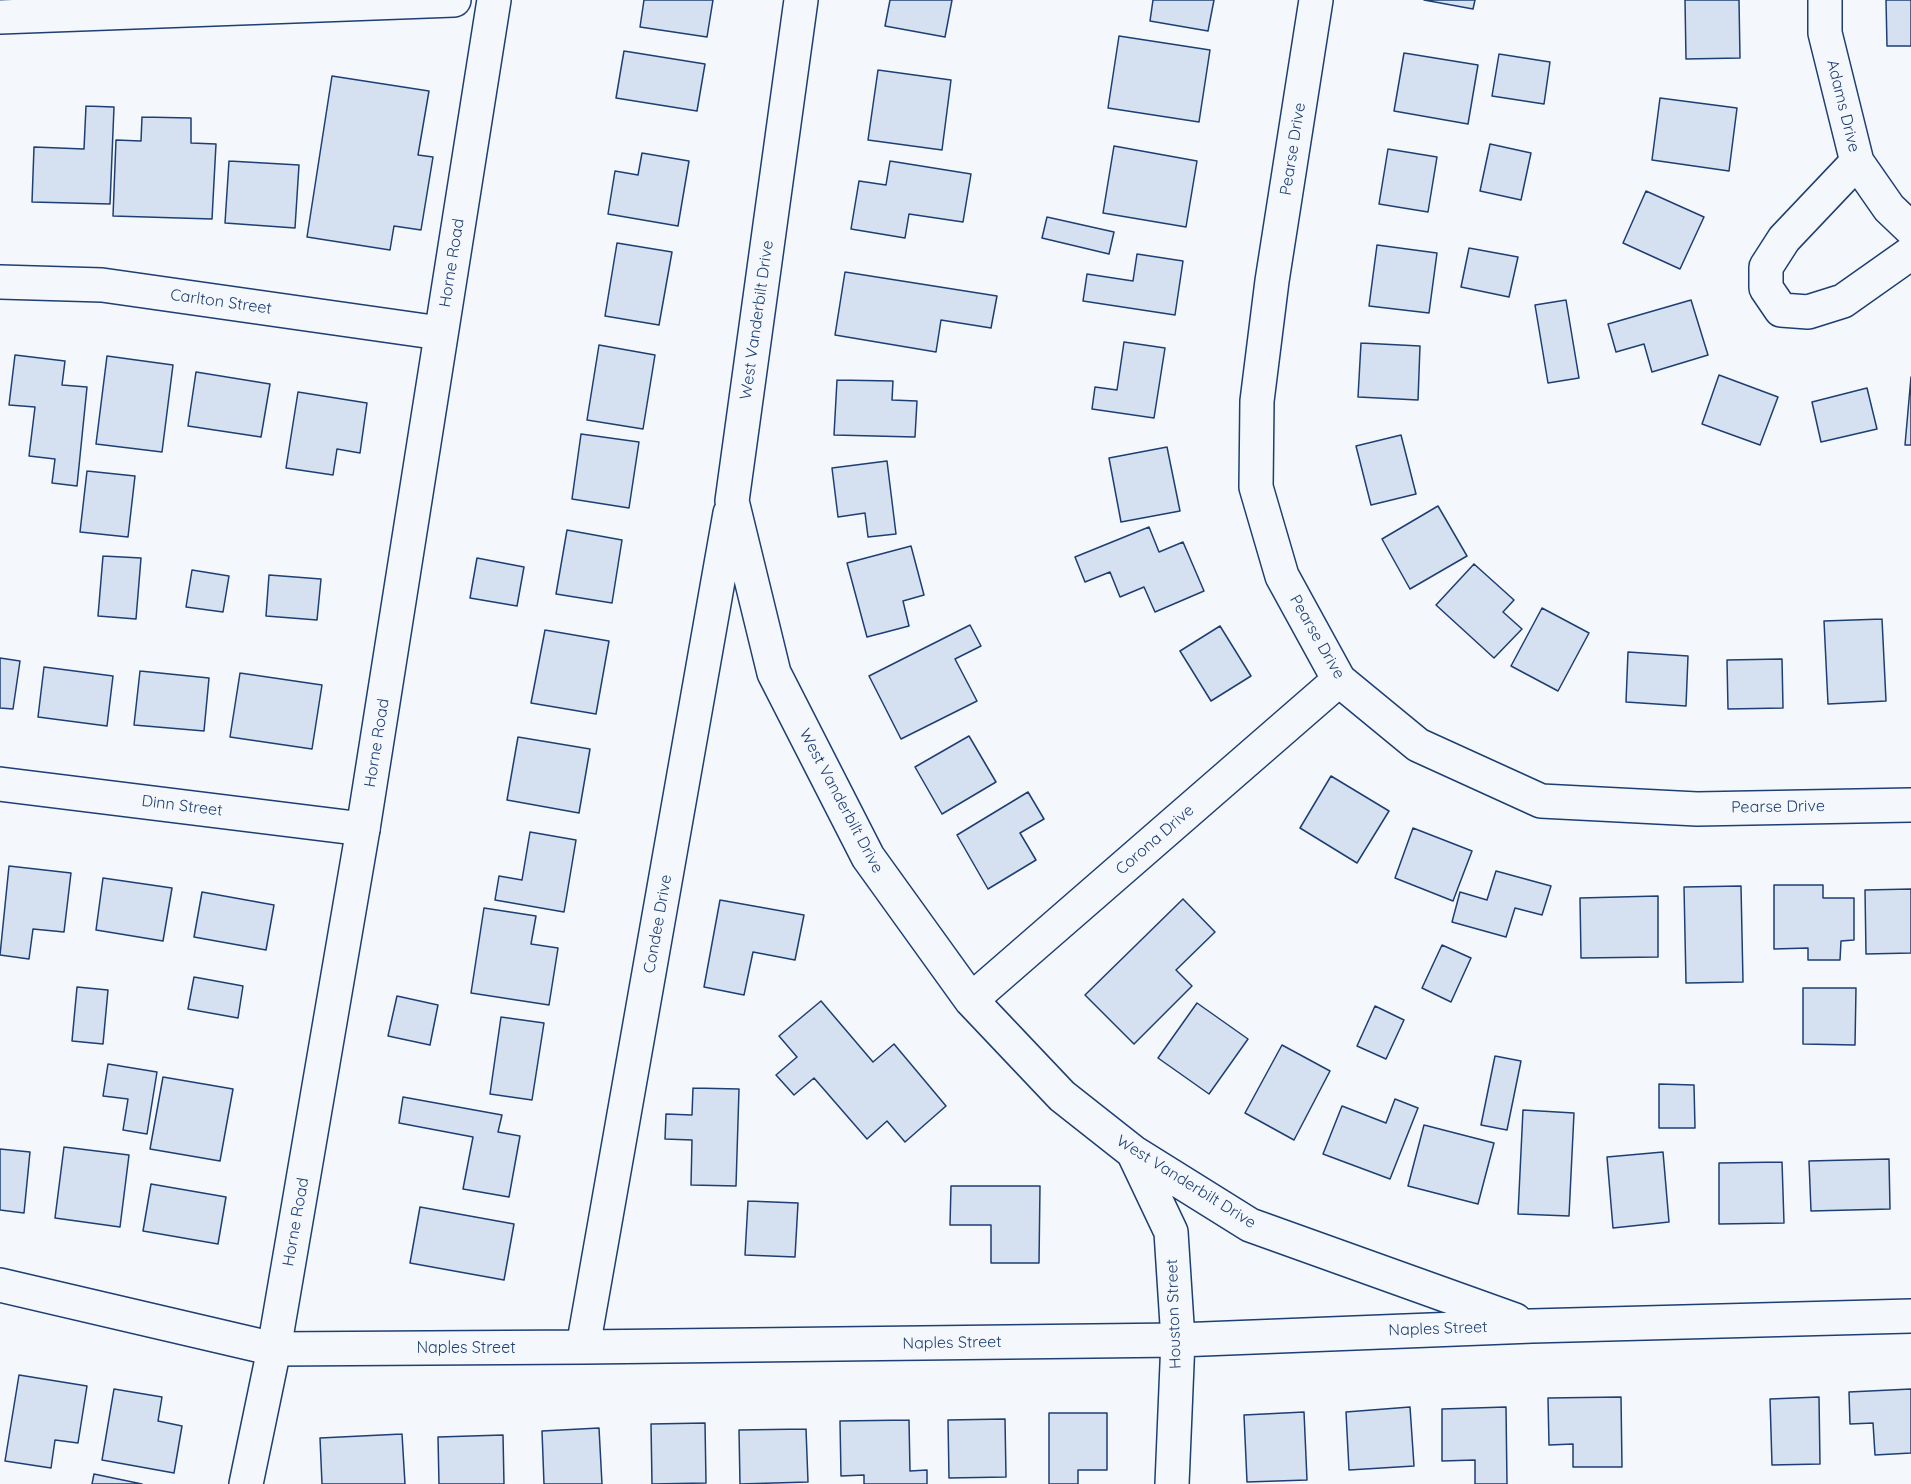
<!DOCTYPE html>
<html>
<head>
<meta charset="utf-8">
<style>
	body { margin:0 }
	canvas { display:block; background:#f4f7fb }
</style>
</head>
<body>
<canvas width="1911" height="1484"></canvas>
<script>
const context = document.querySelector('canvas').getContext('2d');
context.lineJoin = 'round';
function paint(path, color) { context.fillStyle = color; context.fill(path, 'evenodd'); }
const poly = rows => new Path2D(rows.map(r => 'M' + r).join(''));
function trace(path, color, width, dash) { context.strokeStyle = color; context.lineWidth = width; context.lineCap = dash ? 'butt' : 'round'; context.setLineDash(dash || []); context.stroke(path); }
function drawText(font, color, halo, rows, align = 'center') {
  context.font = font + ' Quicksand,sans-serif'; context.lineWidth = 4.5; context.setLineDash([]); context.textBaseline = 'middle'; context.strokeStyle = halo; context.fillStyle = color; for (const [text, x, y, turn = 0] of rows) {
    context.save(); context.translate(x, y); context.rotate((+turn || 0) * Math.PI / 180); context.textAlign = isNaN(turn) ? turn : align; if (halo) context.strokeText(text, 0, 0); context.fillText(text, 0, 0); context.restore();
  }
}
const building = poly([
	[644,0,713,0,707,37,640,27,644,0],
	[890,0,952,0,945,37,885,26,890,0],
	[1153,0,1214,0,1208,31,1150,21,1153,0],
	[1424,0,1475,0,1473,9,1424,0],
	[1685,0,1739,0,1740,58,1686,59,1685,0],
	[1886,0,1911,0,1911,46,1887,46,1886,0],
	[1119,36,1210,50,1199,122,1108,108,1119,36],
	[624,51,705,64,697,111,616,98,624,51],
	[1404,53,1478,65,1468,124,1394,111,1404,53],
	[1499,54,1550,62,1544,104,1492,96,1499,54],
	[878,70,951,80,942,150,868,140,878,70],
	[332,76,429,91,418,155,433,157,421,230,394,226,390,250,307,237,332,76],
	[1660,98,1737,108,1729,171,1652,160,1660,98],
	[86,106,114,107,110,204,32,202,34,147,84,149,86,106],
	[142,117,191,118,191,143,216,144,212,219,113,216,116,140,141,141,142,117],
	[1490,144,1531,153,1521,200,1480,191,1490,144],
	[1114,146,1197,161,1186,227,1103,213,1114,146],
	[1388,149,1437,157,1428,212,1379,204,1388,149],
	[642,153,689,161,678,226,608,214,615,171,638,175,642,153],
	[229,161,299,165,295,228,225,223,229,161],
	[890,161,971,174,963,222,909,214,905,238,851,229,859,181,886,185,890,161],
	[1646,191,1704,217,1680,269,1623,243,1646,191],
	[1047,217,1114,232,1109,254,1042,238,1047,217],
	[617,243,672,252,659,325,605,316,617,243],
	[1377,245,1437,253,1429,313,1369,306,1377,245],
	[1469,248,1518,257,1509,297,1461,287,1469,248],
	[1137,254,1183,261,1175,315,1083,301,1087,274,1133,281,1137,254],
	[845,272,997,296,991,328,941,320,936,352,835,335,845,272],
	[1566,300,1579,378,1548,383,1535,305,1566,300],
	[1691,300,1708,355,1652,372,1644,344,1616,352,1608,324,1691,300],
	[1124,342,1165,348,1154,418,1092,409,1095,387,1117,390,1124,342],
	[1361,343,1420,346,1418,400,1358,397,1361,343],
	[599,345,655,355,643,429,587,420,599,345],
	[15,355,65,361,62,385,87,387,77,486,52,483,55,459,29,456,35,407,9,405,15,355],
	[107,356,173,365,162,452,96,444,107,356],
	[196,372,270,384,261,437,188,426,196,372],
	[1719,375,1778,397,1760,445,1702,424,1719,375],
	[1911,377,1911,445,1905,445,1911,377],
	[837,380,893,381,892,400,917,401,915,437,834,435,837,380],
	[1867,388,1877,429,1821,442,1812,402,1867,388],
	[298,392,367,403,360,453,337,449,333,475,286,468,298,392],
	[581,434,639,442,629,508,572,499,581,434],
	[1401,435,1416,494,1371,505,1356,446,1401,435],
	[1167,447,1180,511,1121,522,1109,458,1167,447],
	[887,461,896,534,868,537,865,513,838,517,832,468,887,461],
	[87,471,135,476,128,537,80,532,87,471],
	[1438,506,1467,556,1410,589,1382,539,1438,506],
	[1149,527,1159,552,1183,542,1204,591,1155,612,1144,587,1120,597,1110,572,1085,582,1075,557,1149,527],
	[567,530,622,540,612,603,556,594,567,530],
	[911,546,924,595,903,601,909,626,867,637,847,563,911,546],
	[103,556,141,558,136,619,98,616,103,556],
	[477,558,524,567,517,606,470,598,477,558],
	[1474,564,1514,600,1503,612,1522,629,1494,658,1436,605,1474,564],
	[192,570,229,576,223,612,186,607,192,570],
	[269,575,321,579,317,620,266,616,269,575],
	[1542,608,1589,633,1558,691,1511,666,1542,608],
	[1882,619,1886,701,1828,704,1824,621,1882,619],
	[970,625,981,646,955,659,977,701,901,739,869,676,970,625],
	[1220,626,1251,676,1211,701,1180,651,1220,626],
	[545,630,609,641,596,714,531,703,545,630],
	[1628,652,1688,656,1686,706,1626,702,1628,652],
	[0,658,20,661,13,709,0,708,0,658],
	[1782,659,1783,708,1728,709,1727,660,1782,659],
	[44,667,113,676,107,726,38,717,44,667],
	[140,671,209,678,204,731,134,725,140,671],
	[240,673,322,685,312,749,230,737,240,673],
	[969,736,996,782,942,814,915,767,969,736],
	[518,737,590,749,579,813,507,800,518,737],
	[1331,776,1389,811,1357,863,1300,828,1331,776],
	[1028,792,1044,819,1020,833,1036,860,988,889,957,835,1028,792],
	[1413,828,1472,851,1453,901,1395,878,1413,828],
	[530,832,576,840,564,912,495,900,499,876,522,880,530,832],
	[9,866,71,873,64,932,33,929,29,959,0,955,9,866],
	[1496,871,1551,886,1542,915,1515,908,1506,937,1452,922,1460,892,1487,900,1496,871],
	[103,878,172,888,163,941,96,930,103,878],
	[1774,885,1823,885,1823,898,1854,898,1854,940,1841,941,1840,960,1808,960,1808,948,1774,949,1774,885],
	[1741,886,1743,982,1686,983,1684,887,1741,886],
	[1911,889,1911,953,1866,954,1865,890,1911,889],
	[202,892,274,905,266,950,194,937,202,892],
	[1658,896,1658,957,1581,958,1580,898,1658,896],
	[1183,899,1215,932,1176,970,1192,986,1134,1044,1085,995,1183,899],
	[720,900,804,915,795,960,753,952,744,995,704,987,720,900],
	[484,908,536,916,531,944,558,948,549,1005,471,993,484,908],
	[1442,945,1471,958,1451,1002,1422,988,1442,945],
	[194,977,243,986,238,1018,188,1009,194,977],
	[77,987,108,990,103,1044,72,1041,77,987],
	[1803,988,1856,988,1855,1045,1803,1044,1803,988],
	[397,996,438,1005,430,1045,388,1036,397,996],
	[821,1001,873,1062,894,1044,946,1106,905,1142,887,1121,867,1139,814,1078,794,1095,776,1075,797,1057,779,1036,821,1001],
	[1197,1003,1248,1039,1209,1094,1158,1058,1197,1003],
	[1375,1006,1404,1020,1386,1059,1357,1046,1375,1006],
	[501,1017,544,1023,532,1100,490,1094,501,1017],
	[1282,1045,1330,1071,1294,1140,1245,1113,1282,1045],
	[1495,1056,1521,1061,1507,1130,1481,1125,1495,1056],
	[108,1064,157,1072,147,1134,123,1130,128,1099,103,1096,108,1064],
	[163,1077,233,1089,220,1161,150,1149,163,1077],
	[1659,1084,1694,1085,1695,1128,1659,1128,1659,1084],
	[693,1088,739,1089,736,1186,691,1185,692,1140,665,1139,666,1114,692,1115,693,1088],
	[403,1097,502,1115,498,1132,520,1136,509,1197,463,1189,473,1137,399,1123,403,1097],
	[1395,1099,1418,1108,1390,1179,1323,1154,1342,1106,1386,1123,1395,1099],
	[1523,1110,1574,1113,1569,1216,1518,1214,1523,1110],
	[1424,1125,1494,1143,1478,1204,1408,1186,1424,1125],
	[64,1147,129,1155,120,1227,55,1218,64,1147],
	[0,1149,30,1152,24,1213,0,1210,0,1149],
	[1663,1152,1669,1222,1613,1228,1607,1157,1663,1152],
	[1889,1159,1890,1209,1811,1211,1809,1161,1889,1159],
	[1782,1162,1784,1223,1719,1224,1719,1163,1782,1162],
	[151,1184,226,1197,218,1244,143,1231,151,1184],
	[951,1186,1040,1186,1039,1263,991,1263,991,1225,950,1225,951,1186],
	[748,1201,798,1203,795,1257,745,1255,748,1201],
	[420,1207,514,1224,504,1280,410,1263,420,1207],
	[19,1375,87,1386,78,1443,55,1440,51,1468,5,1461,19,1375],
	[114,1389,162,1397,158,1421,182,1426,174,1473,102,1460,114,1389],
	[1911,1389,1911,1453,1875,1455,1873,1423,1850,1424,1849,1392,1911,1389],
	[1621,1397,1622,1467,1573,1467,1573,1444,1549,1445,1548,1398,1621,1397],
	[1819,1397,1820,1464,1772,1465,1770,1399,1819,1397],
	[1410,1407,1414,1466,1349,1470,1346,1412,1410,1407],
	[1506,1407,1507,1484,1475,1484,1475,1460,1442,1461,1442,1409,1506,1407],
	[1304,1412,1307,1480,1247,1482,1244,1415,1304,1412],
	[1049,1413,1107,1413,1107,1470,1078,1470,1078,1484,1049,1484,1049,1413],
	[1005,1419,1006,1477,949,1478,948,1420,1005,1419],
	[909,1420,910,1471,927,1470,927,1484,864,1484,864,1475,841,1476,840,1421,909,1420],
	[705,1423,706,1483,652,1484,651,1424,705,1423],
	[599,1428,602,1484,544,1484,542,1431,599,1428],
	[806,1429,808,1482,740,1484,739,1430,806,1429],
	[402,1434,405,1484,322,1484,320,1438,402,1434],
	[503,1435,504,1484,439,1484,438,1437,503,1435],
	[94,1474,142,1484,92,1484,94,1474]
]);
const minor = poly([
	[801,0,732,501,774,673,868,857,971,1000,1062,1096,1133,1152,1250,1225,1515,1320],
	[1316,0,1272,281,1257,401,1256,487,1282,576,1339,680,1418,745,1541,801,1697,809,1911,805],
	[1825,0,1825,33,1857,162,1889,208,1911,229],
	[0,17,454,0],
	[1857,162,1784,239,1766,267,1766,288,1781,310,1808,312,1843,301,1911,253],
	[0,282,102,285,440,333],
	[0,784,363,829],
	[971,1000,1339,680],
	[1133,1152,1171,1232,1178,1340,1172,1484],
	[0,1285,274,1349,583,1347,1178,1340,1532,1326,1911,1316],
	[583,1347,730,513]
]);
const major = poly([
	[246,1484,274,1349,363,829,494,0]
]);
const streetNames = [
	["Adams Drive",1843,106,76],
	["Pearse Drive",1293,149,-81],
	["Horne Road",452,263,-81],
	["Carlton Street",221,302,8],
	["West Vanderbilt Drive",757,320,-82],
	["Pearse Drive",1317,637,60],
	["Horne Road",377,743,-81],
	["West Vanderbilt Drive",841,801,62],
	["Dinn Street",182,806,7],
	["Pearse Drive",1778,807,-1],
	["Corona Drive",1155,840,-41],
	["Condee Drive",658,924,-80],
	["West Vanderbilt Drive",1186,1182,32],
	["Horne Road",296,1222,-80],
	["Houston Street",1174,1314,-92],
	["Naples Street",1438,1329,-2],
	["Naples Street",952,1343,-1],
	["Naples Street",466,1348]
];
paint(building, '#d5e0f0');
trace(building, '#1d3f73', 1.5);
trace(minor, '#1d3f73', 36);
trace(major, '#1d3f73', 36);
trace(minor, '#f4f7fb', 33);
trace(major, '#f4f7fb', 33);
drawText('16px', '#1d3f73', '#f4f7fb', streetNames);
</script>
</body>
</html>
